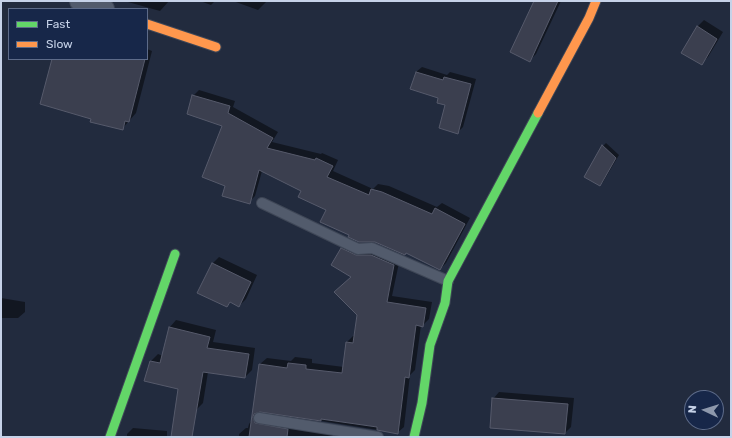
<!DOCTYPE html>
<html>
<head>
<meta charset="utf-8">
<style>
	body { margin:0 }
	#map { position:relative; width:732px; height:438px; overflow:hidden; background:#222b3e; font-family:Rubik,sans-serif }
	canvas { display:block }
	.frame { position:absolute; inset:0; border:2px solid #c6d2e8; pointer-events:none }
	.legend { position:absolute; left:8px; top:8px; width:140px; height:52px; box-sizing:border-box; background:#172749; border:1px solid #5d6b89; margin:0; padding:5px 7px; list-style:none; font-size:12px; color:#c6d2e8 }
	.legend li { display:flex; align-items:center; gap:8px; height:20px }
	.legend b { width:20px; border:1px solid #5d6b89 }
	.north { position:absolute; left:684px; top:390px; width:40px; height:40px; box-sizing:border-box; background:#172749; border:1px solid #5d6b89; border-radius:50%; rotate:274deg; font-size:11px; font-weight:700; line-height:16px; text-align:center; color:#c6d2e8 }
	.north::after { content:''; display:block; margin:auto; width:14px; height:18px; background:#8d98ac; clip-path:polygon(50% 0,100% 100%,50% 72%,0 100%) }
</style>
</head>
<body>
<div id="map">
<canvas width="732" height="438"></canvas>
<div class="frame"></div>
<ul class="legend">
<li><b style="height:5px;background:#63d668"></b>Fast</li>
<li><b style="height:5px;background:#ff974d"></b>Slow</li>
</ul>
<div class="north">N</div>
</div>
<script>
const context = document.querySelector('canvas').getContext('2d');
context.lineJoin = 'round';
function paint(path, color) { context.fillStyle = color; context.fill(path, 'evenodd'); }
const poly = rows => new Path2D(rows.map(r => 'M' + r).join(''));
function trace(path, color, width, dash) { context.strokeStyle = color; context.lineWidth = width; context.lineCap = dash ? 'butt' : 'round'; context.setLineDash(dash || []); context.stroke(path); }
const shadow = poly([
	[129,1,169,1,160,11,128,2],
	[200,1,215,1,211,5],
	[233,1,267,1,258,10],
	[535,1,561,1,536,54,530,60],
	[704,20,723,32,708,57,701,64,697,27],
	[147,49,152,51,136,113,122,129,92,118,53,59,51,59,147,59],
	[422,67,447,75,450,72,476,79,463,127,458,132,447,105,440,97,411,88,416,72],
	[199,90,235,101,233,107,278,132,272,142,321,154,322,153,338,160,333,171,373,189,378,184,389,186,437,207,442,203,470,218,446,263,440,269,406,253,375,241,350,234,327,209,302,190,262,171,255,196,249,202,226,185,223,125,193,96],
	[606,143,619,155,603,182,600,185,603,146],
	[348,242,400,258,392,296,432,302,429,319,423,325,421,325,415,370,410,375,404,427,397,433,259,411,261,417,371,437,239,437,239,434,246,428,248,428,249,424,252,420,260,364,267,358,291,361,295,357,312,359,312,363,344,367,347,342,353,336,355,336,358,315,352,276,342,249],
	[219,257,257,275,246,299,239,306,231,302,227,306,212,264],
	[1,298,25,302,25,312,18,318,1,318],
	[176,320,216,330,213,342,255,348,252,370,245,377,208,372,203,403,196,410,180,389,151,361,158,354,163,356,170,327],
	[499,392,574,398,571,427,565,433,491,427,493,399],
	[133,428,167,431,167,437,127,437,127,434]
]);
const building = poly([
	[534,1,558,1,530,62,510,52,534,1],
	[697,26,717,39,702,65,681,53,697,26],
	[52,59,145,59,129,122,125,121,123,130,90,122,91,119,40,104,52,59],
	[416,72,443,80,444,77,471,84,458,134,439,128,445,105,437,103,438,98,410,89,416,72],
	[192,95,230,106,228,113,273,138,267,148,315,160,316,158,333,166,327,177,369,195,371,189,382,192,432,214,435,208,465,224,440,270,406,253,405,255,375,242,359,242,348,237,349,235,320,222,326,210,298,197,301,191,259,170,250,204,222,196,225,186,202,177,222,126,187,114,192,95],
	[602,145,616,158,600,186,584,177,602,145],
	[341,248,356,255,371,255,394,265,387,302,426,308,423,327,416,325,409,378,405,377,398,434,377,430,377,427,321,419,321,421,260,412,254,414,253,417,255,423,288,429,287,437,249,437,259,364,287,368,288,363,306,365,306,369,342,373,346,342,353,343,357,315,334,292,351,277,331,265,341,248],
	[212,263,251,282,239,307,230,302,227,307,197,293,212,263],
	[169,327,210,337,207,348,249,354,245,378,203,372,192,437,171,437,178,389,144,381,150,361,160,363,169,327],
	[492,398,568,404,565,434,490,428,492,398]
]);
const lane = poly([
	[262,203,358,249,372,248,448,281],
	[259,418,378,437]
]);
const street = poly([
	[80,1,104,9]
]);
const fast = poly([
	[110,437,175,254],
	[414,437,422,403,430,345,445,303,448,281,538,113]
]);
const slow = poly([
	[147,24,216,47],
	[538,113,589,18,596,1]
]);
paint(shadow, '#0007');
paint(building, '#3b3f4f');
trace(building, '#565a6b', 1);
trace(lane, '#3f4757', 12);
trace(street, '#3f4757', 22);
trace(fast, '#3f4757', 11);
trace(slow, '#3f4757', 11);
trace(lane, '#525b6c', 10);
trace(street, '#525b6c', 20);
trace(fast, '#63d668', 9);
trace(slow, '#ff974d', 9);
</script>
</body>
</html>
